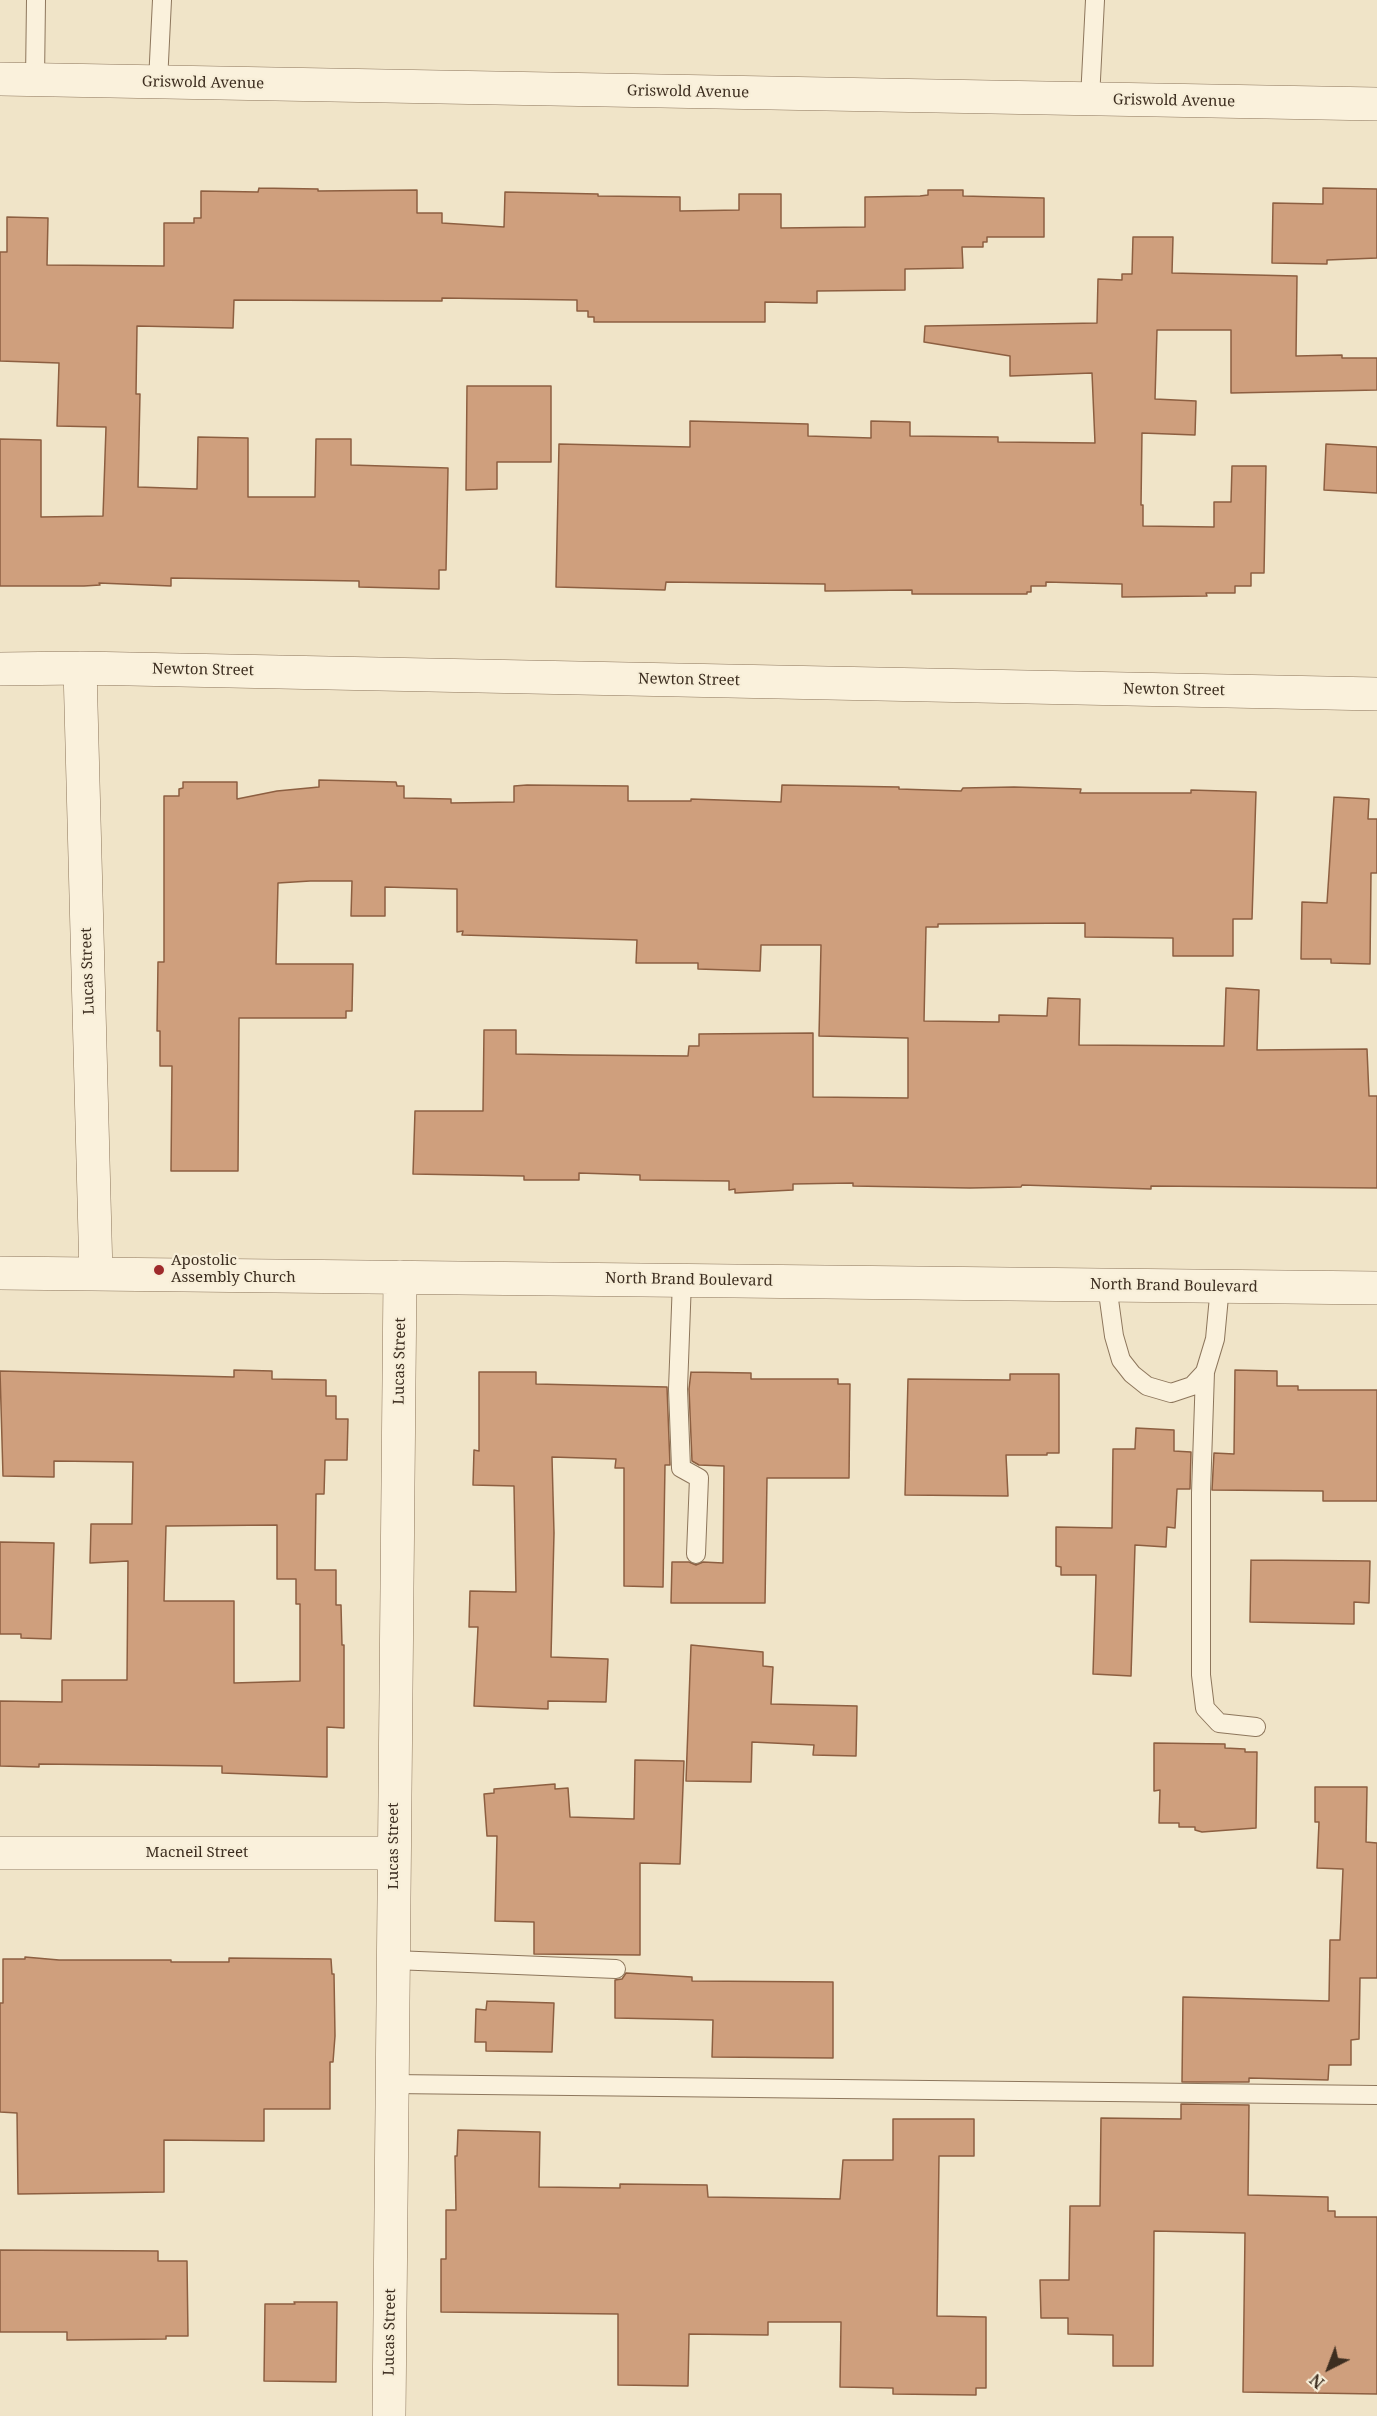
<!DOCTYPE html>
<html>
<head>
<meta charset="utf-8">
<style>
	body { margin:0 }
	#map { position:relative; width:1377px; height:2416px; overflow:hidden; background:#f0e4c8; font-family:"Noto Serif",serif }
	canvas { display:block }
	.north { position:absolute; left:1299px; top:2338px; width:60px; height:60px; -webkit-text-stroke:4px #f7eed8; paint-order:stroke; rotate:222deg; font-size:16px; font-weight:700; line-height:24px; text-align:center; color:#3d2e20 }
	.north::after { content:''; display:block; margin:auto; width:21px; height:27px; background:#3d2e20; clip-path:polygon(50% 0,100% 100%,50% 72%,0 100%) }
</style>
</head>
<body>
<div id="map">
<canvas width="1377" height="2416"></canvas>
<div class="north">N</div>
</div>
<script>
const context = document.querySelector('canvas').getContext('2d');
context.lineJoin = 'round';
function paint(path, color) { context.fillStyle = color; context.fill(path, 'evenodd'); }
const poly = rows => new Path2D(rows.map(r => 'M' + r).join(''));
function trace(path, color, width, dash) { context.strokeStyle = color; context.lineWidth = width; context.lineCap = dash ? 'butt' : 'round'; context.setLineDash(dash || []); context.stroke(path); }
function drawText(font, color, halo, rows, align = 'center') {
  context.font = font + ' "Noto Serif",serif'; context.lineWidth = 4.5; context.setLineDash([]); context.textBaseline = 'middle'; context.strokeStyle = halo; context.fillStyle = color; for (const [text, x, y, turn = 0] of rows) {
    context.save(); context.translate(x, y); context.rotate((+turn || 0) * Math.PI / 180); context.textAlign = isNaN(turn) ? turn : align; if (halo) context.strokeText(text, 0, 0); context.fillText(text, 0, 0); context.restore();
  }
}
const building = poly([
	[259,188,318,189,318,191,417,190,417,213,442,213,442,223,504,227,505,192,598,194,598,196,680,197,680,211,739,210,739,194,781,194,781,228,865,227,865,197,920,196,928,195,928,190,963,190,963,196,1044,198,1044,237,987,237,987,242,983,242,983,247,962,247,963,268,905,269,905,290,817,291,817,303,765,302,765,322,594,322,594,317,588,317,588,311,577,311,577,300,442,298,442,301,234,300,233,328,137,326,136,394,140,394,138,487,197,489,198,437,248,438,248,497,315,497,316,439,351,439,351,465,448,468,446,570,439,570,439,589,359,587,359,581,171,578,171,586,99,583,100,585,84,586,0,586,0,439,41,440,41,517,103,516,106,427,57,426,59,363,0,361,0,252,7,252,7,217,48,218,47,265,164,266,164,223,194,223,194,218,201,218,201,191,258,192,259,188],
	[1323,188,1377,189,1377,258,1327,260,1327,264,1272,263,1273,203,1323,204,1323,188],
	[1133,237,1173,237,1172,273,1297,276,1296,356,1342,355,1342,358,1377,358,1377,390,1231,393,1231,330,1157,330,1155,399,1196,401,1195,435,1142,433,1141,505,1143,505,1143,526,1214,527,1214,502,1231,502,1232,466,1266,466,1264,573,1251,573,1251,586,1235,586,1235,593,1206,593,1207,596,1122,597,1122,584,1046,582,1046,586,1031,586,1031,592,1027,592,1027,594,912,594,912,590,825,591,825,584,666,582,665,590,556,587,559,444,690,447,690,421,808,424,808,436,871,438,871,421,910,422,910,436,998,437,998,442,1095,443,1092,373,1010,376,1010,356,924,342,925,326,1097,323,1098,279,1122,280,1122,274,1132,274,1133,237],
	[467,386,551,386,551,462,497,462,497,489,466,490,467,386],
	[1326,444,1377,447,1377,493,1324,490,1326,444],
	[319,780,396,782,397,786,404,786,404,798,451,799,451,803,514,802,514,786,527,785,628,786,628,801,691,801,691,799,781,802,782,785,899,787,899,789,961,791,963,788,1014,787,1081,789,1080,793,1191,793,1191,790,1256,792,1252,919,1233,919,1233,956,1173,956,1173,938,1085,937,1085,923,938,924,938,927,926,927,924,1021,999,1022,999,1015,1047,1016,1048,998,1080,999,1079,1045,1224,1046,1226,988,1259,990,1257,1050,1367,1049,1369,1096,1377,1096,1377,1188,1151,1186,1151,1189,1022,1185,1021,1187,970,1188,853,1186,853,1183,793,1184,793,1190,735,1193,735,1189,729,1190,729,1181,640,1180,640,1175,579,1173,579,1180,524,1180,524,1176,413,1174,415,1111,483,1111,484,1030,516,1030,516,1054,574,1055,688,1056,689,1046,699,1046,699,1034,813,1033,813,1097,908,1098,908,1038,819,1036,821,945,761,945,760,971,698,969,698,963,636,963,637,940,462,935,463,931,457,932,457,889,385,887,385,916,351,916,352,881,310,881,278,883,276,964,353,964,352,1011,346,1011,346,1018,239,1018,238,1171,171,1171,172,1066,160,1066,160,1031,157,1031,158,962,164,962,164,796,179,796,179,789,183,788,183,782,237,782,237,799,277,791,319,787,319,780],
	[1334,797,1369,799,1368,819,1377,819,1377,873,1371,873,1370,964,1331,963,1331,959,1301,959,1302,902,1327,903,1334,797],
	[234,1370,272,1371,272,1379,326,1380,326,1396,336,1396,336,1419,348,1419,347,1460,325,1460,324,1494,316,1494,315,1570,336,1570,336,1605,341,1605,342,1645,344,1645,344,1728,327,1727,327,1777,222,1773,222,1766,39,1764,39,1767,0,1766,0,1701,62,1702,62,1680,127,1680,128,1561,90,1563,91,1524,132,1524,133,1462,54,1461,54,1477,3,1476,0,1371,234,1377,234,1370],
	[277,1525,277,1579,296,1579,296,1604,300,1604,300,1681,234,1683,234,1601,164,1601,166,1526,277,1525],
	[1235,1370,1277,1371,1277,1386,1298,1386,1298,1390,1377,1390,1377,1501,1323,1501,1323,1491,1212,1490,1214,1453,1234,1454,1235,1370],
	[479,1372,536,1372,536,1384,667,1387,670,1465,665,1465,663,1587,624,1586,624,1468,615,1468,616,1459,552,1457,554,1533,551,1657,608,1659,606,1702,548,1701,548,1709,474,1706,478,1627,469,1627,470,1591,516,1592,514,1486,473,1485,474,1450,479,1451,479,1372],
	[691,1372,751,1373,751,1379,838,1379,838,1384,850,1384,849,1478,767,1478,765,1603,671,1603,672,1562,689,1562,696,1565,703,1562,723,1563,724,1466,699,1465,692,1461,689,1389,691,1372],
	[1010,1374,1059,1374,1059,1453,1047,1453,1047,1455,1006,1455,1008,1496,905,1495,908,1379,1010,1380,1010,1374],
	[1136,1428,1174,1430,1174,1451,1191,1452,1190,1489,1177,1489,1175,1528,1167,1527,1166,1547,1135,1545,1131,1676,1093,1674,1096,1575,1061,1575,1061,1567,1056,1566,1056,1527,1112,1528,1113,1449,1135,1449,1136,1428],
	[0,1542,54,1543,51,1639,21,1638,21,1634,0,1634,0,1542],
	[1251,1560,1370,1561,1369,1603,1354,1602,1354,1624,1250,1622,1251,1560],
	[691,1645,763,1652,763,1666,773,1667,771,1704,857,1706,856,1756,813,1755,814,1745,752,1742,751,1782,686,1781,691,1645],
	[1154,1743,1225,1744,1225,1748,1245,1749,1245,1752,1257,1752,1256,1828,1202,1832,1195,1830,1195,1827,1179,1827,1179,1823,1159,1823,1160,1790,1154,1791,1154,1743],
	[635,1760,684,1761,680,1864,640,1863,640,1955,534,1954,534,1922,495,1921,497,1836,487,1836,484,1794,494,1793,494,1789,555,1784,555,1789,568,1788,570,1817,634,1819,635,1760],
	[1315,1787,1367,1787,1366,1842,1377,1843,1377,1978,1360,1978,1359,2039,1351,2040,1351,2065,1329,2065,1328,2080,1249,2078,1249,2082,1182,2082,1183,1997,1329,2001,1330,1940,1340,1940,1343,1869,1317,1868,1319,1822,1315,1822,1315,1787],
	[25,1957,59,1960,171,1960,171,1962,229,1962,229,1958,331,1959,332,1974,334,1974,335,2036,333,2062,330,2062,330,2109,264,2109,264,2141,164,2140,164,2192,18,2194,17,2113,0,2112,0,2003,3,2003,3,1959,25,1959,25,1957],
	[626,1973,692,1977,692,1981,833,1982,833,2058,712,2057,713,2020,615,2018,615,1980,622,1979,626,1973],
	[487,2001,554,2003,552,2052,486,2051,486,2042,475,2042,476,2009,486,2010,487,2001],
	[1181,2104,1249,2105,1248,2195,1328,2197,1328,2211,1335,2211,1335,2217,1377,2217,1377,2394,1243,2392,1245,2233,1154,2231,1153,2366,1113,2366,1113,2335,1068,2334,1068,2318,1041,2318,1040,2280,1069,2280,1070,2206,1100,2206,1101,2118,1181,2119,1181,2104],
	[893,2119,974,2119,974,2156,939,2156,937,2316,986,2317,986,2388,976,2388,976,2395,893,2394,893,2388,840,2387,841,2322,768,2322,768,2335,689,2334,688,2386,618,2385,618,2314,441,2312,441,2259,446,2259,446,2210,456,2210,455,2156,457,2156,458,2130,540,2132,539,2187,620,2188,620,2184,707,2185,708,2197,840,2199,843,2160,893,2160,893,2119],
	[0,2250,158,2251,158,2261,187,2261,188,2336,166,2336,166,2339,67,2340,67,2332,0,2332,0,2250],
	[294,2302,337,2302,336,2382,264,2381,265,2304,295,2304,294,2302]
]);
const service = poly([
	[35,80,36,0],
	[158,82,162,0],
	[1090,99,1095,0],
	[682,1280,678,1389,681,1468,699,1478,696,1554],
	[1107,1285,1114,1336,1121,1360,1132,1374,1147,1386,1171,1393,1192,1386,1205,1372,1215,1339,1220,1286],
	[1205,1372,1201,1493,1201,1675,1205,1708,1219,1723,1256,1727],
	[394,1960,616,1969],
	[392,2084,1377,2095]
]);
const minor = poly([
	[0,79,1377,104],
	[80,668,96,1274],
	[0,669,80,668,1377,694],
	[0,1273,1377,1288],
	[0,1853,394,1853],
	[389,2416,400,1277]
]);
const markers = [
	[159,1270,6,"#9e2a2b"]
];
const streetNames = [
	["Griswold Avenue",203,83,1],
	["Griswold Avenue",688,92,1],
	["Griswold Avenue",1174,101,1],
	["Newton Street",203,670,1],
	["Newton Street",689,680,1],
	["Newton Street",1174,690,1],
	["Lucas Street",88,971,-92],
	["North Brand Boulevard",689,1280,1],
	["North Brand Boulevard",1174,1286,1],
	["Lucas Street",400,1361,-89],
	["Lucas Street",394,1846,-90],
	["Macneil Street",197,1853],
	["Lucas Street",390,2332,-89]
];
const poiNames = [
	["Apostolic",171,1261],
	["Assembly Church",171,1278]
];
paint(building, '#cf9f7d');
trace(building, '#8d5f41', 1.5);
trace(service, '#8d765c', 20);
trace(minor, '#8d765c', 34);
trace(service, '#faf1dc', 18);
trace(minor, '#faf1dc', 33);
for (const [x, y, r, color] of markers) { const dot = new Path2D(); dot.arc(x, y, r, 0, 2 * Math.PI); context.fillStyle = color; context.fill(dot); trace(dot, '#f7eed8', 2); }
drawText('15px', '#3d2e20', '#f7eed8', streetNames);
drawText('15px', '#3d2e20', '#f7eed8', poiNames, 'left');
</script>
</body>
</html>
